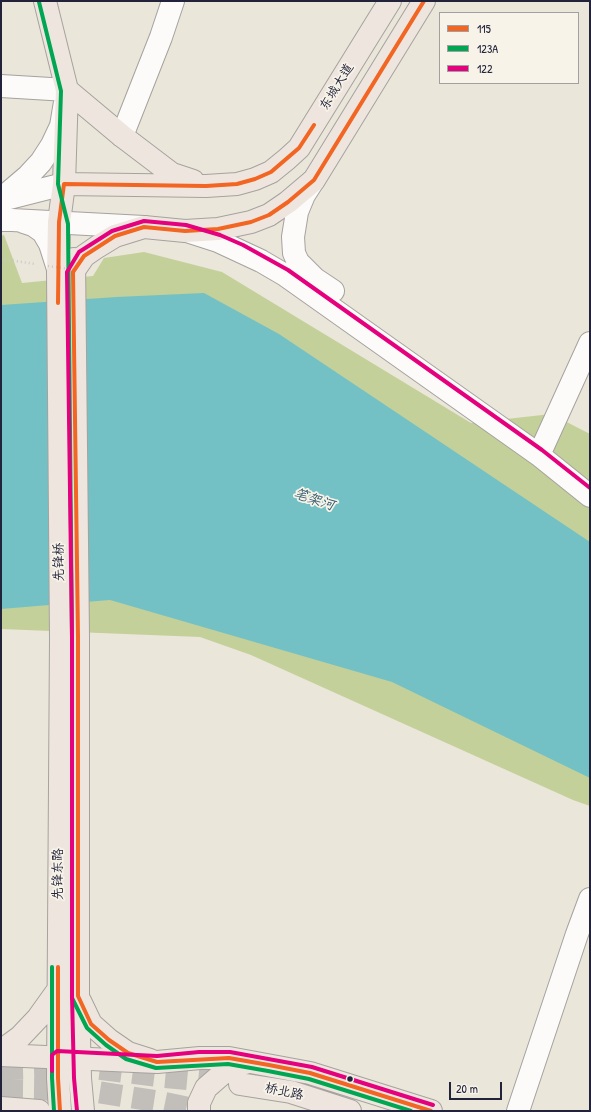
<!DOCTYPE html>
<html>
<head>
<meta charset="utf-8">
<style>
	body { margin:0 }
	#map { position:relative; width:591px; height:1112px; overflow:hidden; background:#eae6da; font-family:"Patrick Hand",sans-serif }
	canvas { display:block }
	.frame { position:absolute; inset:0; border:2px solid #22223b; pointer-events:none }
	.legend { position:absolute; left:439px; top:12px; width:140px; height:72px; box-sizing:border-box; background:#f7f3e8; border:1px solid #a29fa3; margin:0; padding:5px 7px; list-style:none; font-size:12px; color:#22223b }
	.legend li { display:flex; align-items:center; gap:8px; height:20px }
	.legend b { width:20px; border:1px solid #a29fa3 }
	.scale { position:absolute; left:449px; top:1082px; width:53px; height:18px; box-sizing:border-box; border:2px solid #22223b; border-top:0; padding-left:5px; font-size:12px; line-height:14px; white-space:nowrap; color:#22223b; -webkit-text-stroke:3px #f7f3e8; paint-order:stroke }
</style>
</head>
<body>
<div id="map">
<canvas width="591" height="1112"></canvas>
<div class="frame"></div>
<ul class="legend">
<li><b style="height:5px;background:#f26522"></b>115</li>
<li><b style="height:5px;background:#00a651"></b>123A</li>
<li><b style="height:5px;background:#e5007d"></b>122</li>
</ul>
<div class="scale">20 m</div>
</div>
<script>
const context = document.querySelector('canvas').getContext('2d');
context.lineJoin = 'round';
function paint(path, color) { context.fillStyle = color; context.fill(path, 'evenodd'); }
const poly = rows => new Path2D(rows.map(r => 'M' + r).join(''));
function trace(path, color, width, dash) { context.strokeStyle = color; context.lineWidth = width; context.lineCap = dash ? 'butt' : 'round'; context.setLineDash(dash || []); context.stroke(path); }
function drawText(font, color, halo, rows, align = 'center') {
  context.font = font + ' "Patrick Hand","LXGW WenKai TC",sans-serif'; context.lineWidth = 3.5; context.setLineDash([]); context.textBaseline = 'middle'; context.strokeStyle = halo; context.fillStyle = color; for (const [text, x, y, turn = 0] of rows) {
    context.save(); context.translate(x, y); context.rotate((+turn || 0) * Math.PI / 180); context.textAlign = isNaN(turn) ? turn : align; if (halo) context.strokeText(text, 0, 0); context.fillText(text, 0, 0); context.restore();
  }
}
const green = poly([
	[4,235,22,283,93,276,104,258,144,252,222,272,471,423,551,414,590,434,590,806,573,800,251,655,200,637,1,629,1,236]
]);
const water = poly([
	[204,293,279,334,590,542,590,778,392,682,110,600,1,609,1,305,116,297]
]);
const highwayTunnel = poly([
	[1,1069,86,1067,165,1077,228,1083],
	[1,1089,84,1090,155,1101,204,1111]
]);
const path = poly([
	[1,259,36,264]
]);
const minor = poly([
	[1,86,67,90,61,126,52,145,41,162,28,176,1,199],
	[122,136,161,37,173,1],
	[313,181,304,195,297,212,293,237,294,253,298,262,315,279,333,291],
	[5,199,64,184],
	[1,220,12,220,144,227],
	[21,221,33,225,43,232,50,244,58,269],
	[187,231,218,241,261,261,285,275,539,455,590,496],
	[539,455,590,343],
	[518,1111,577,934,590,899]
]);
const major = poly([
	[45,1,67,90,64,184,59,222,58,271,61,638,58,1078,60,1111],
	[67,90,122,136,172,174,193,181],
	[64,184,206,186,237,184,255,179,271,172,287,159,299,148,390,1],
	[74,259,78,637,78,996,80,1078,83,1111],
	[73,272,84,256,97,247,115,236,144,227,185,231,218,229,251,222,269,215,288,202,314,180,424,1],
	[80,1001,91,1024,109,1040,128,1053,150,1060],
	[1,1051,20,1037,38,1018,58,990]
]);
const highway = poly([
	[1,1055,157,1062,200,1058,229,1058,310,1073,431,1111],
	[240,1084,291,1092,350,1111],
	[1,1108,39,1111],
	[199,1111,199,1103,206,1088,221,1075,231,1068,248,1062]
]);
const pathBridge = poly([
	[48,266,69,269]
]);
const bus1 = poly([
	[424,1,314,180,288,202,269,215,251,222,218,229,185,231,144,227,115,236,84,256,73,272,78,637,78,996,91,1024,109,1040,128,1053,157,1062,229,1058,269,1065,310,1073,431,1111],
	[58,303,59,222,64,184,206,186,237,184,255,179,271,172,299,148,314,125],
	[58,967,58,1078,60,1111]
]);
const bus2 = poly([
	[39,2,61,91,58,184,68,224,72,637,72,998,87,1028,106,1045,126,1059,156,1068,228,1064,268,1071,309,1079,411,1111],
	[52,967,52,1078,54,1111]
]);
const bus3 = poly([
	[52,1071,52,1055,57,1051,157,1056,199,1052,230,1052,312,1067,433,1105],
	[77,1111,74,1078,72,996,72,637,67,272,79,252,112,231,144,221,186,225,220,235,243,245,288,270,542,450,590,488]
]);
const markers = [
	[350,1079,3.5,"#22223b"]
];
const streetNames = [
	["东城大道",337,87,-58],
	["先锋桥",60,562,-90],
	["先锋东路",59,874,-90],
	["桥北路",284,1092,12]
];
const waterNames = [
	["笔架河",314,500,18]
];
paint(green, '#c4d099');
paint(water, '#74c1c5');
trace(highwayTunnel, '#c2bfba', 22, [22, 11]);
trace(minor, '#a5a29f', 24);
trace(major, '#a5a29f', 24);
trace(highway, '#a5a29f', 24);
trace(path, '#cac9c8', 2.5, [1, 3]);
trace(minor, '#fcfbf9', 22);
trace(major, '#eee6de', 22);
trace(highway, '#eee6de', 22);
trace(pathBridge, '#cac9c8', 2.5, [1, 3]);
trace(bus1, '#f26522', 4);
trace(bus2, '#00a651', 4);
trace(bus3, '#e5007d', 4);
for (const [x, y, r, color] of markers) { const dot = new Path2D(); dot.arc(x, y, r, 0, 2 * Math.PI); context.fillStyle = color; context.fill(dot); trace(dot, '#f7f3e8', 1.5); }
drawText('13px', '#22223b', '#f7f3e8', streetNames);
drawText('italic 14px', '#2f5b6f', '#f7f3e8', waterNames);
</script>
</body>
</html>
